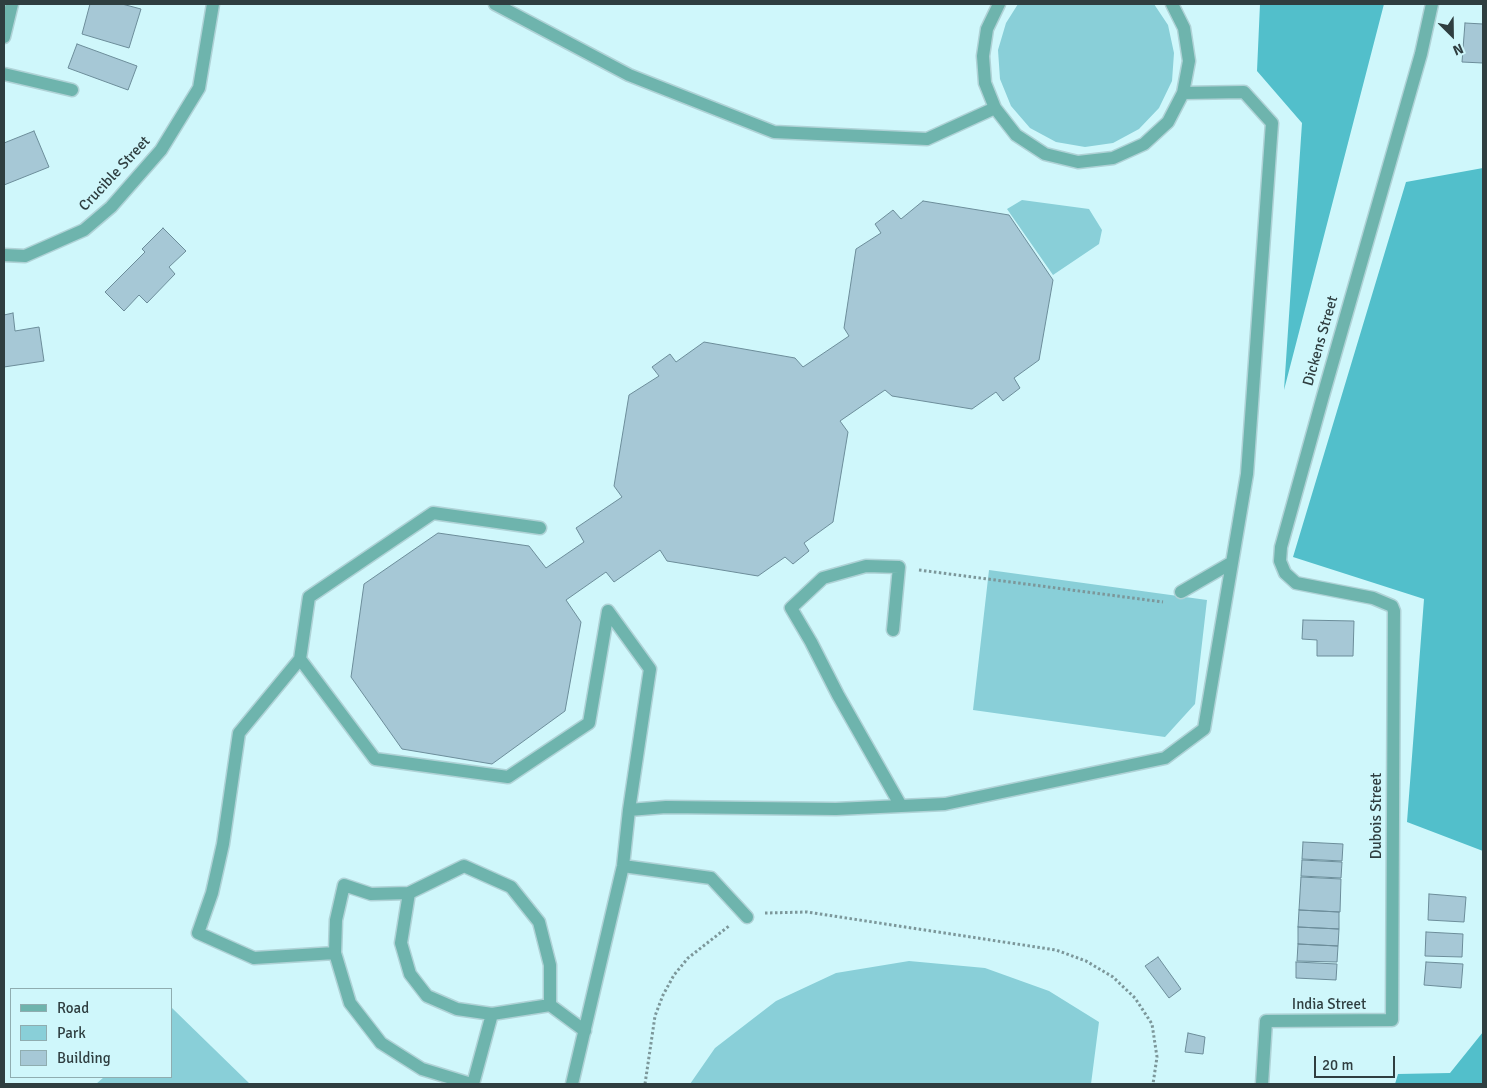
<!DOCTYPE html>
<html>
<head>
<meta charset="utf-8">
<style>
	body { margin:0 }
	#map { position:relative; width:1487px; height:1088px; overflow:hidden; background:#cff7fb; font-family:Signika,sans-serif }
	canvas { display:block }
	.frame { position:absolute; inset:0; border:5px solid #2f3e40; pointer-events:none }
	.legend { position:absolute; left:10px; top:988px; width:162px; height:90px; box-sizing:border-box; background:#cff7fb; border:1px solid #8fadb0; margin:0; padding:6px 9px; list-style:none; font-size:15px; color:#2f3e40 }
	.legend li { display:flex; align-items:center; gap:10px; height:25px }
	.legend b { width:25px; border:1px solid #8fadb0 }
	.north { position:absolute; left:1427px; top:10px; width:50px; height:50px; -webkit-text-stroke:4px #cff7fb; paint-order:stroke; rotate:157deg; font-size:14px; font-weight:700; line-height:20px; text-align:center; color:#2f3e40 }
	.north::after { content:''; display:block; margin:auto; width:18px; height:22px; background:#2f3e40; clip-path:polygon(50% 0,100% 100%,50% 72%,0 100%) }
	.scale { position:absolute; left:1314px; top:1056px; width:81px; height:22px; box-sizing:border-box; border:2px solid #2f3e40; border-top:0; padding-left:6px; font-size:15px; line-height:18px; white-space:nowrap; color:#2f3e40; -webkit-text-stroke:4px #cff7fb; paint-order:stroke }
</style>
</head>
<body>
<div id="map">
<canvas width="1487" height="1088"></canvas>
<div class="frame"></div>
<ul class="legend">
<li><b style="height:6px;background:#6eb4ad"></b>Road</li>
<li><b style="height:14px;background:#89cfd8"></b>Park</li>
<li><b style="height:14px;background:#a6c8d6"></b>Building</li>
</ul>
<div class="north">N</div>
<div class="scale">20 m</div>
</div>
<script>
const context = document.querySelector('canvas').getContext('2d');
context.lineJoin = 'round';
function paint(path, color) { context.fillStyle = color; context.fill(path, 'evenodd'); }
const poly = rows => new Path2D(rows.map(r => 'M' + r).join(''));
function trace(path, color, width, dash) { context.strokeStyle = color; context.lineWidth = width; context.lineCap = dash ? 'butt' : 'round'; context.setLineDash(dash || []); context.stroke(path); }
function drawText(font, color, halo, rows, align = 'center') {
  context.font = font + ' Signika,sans-serif'; context.lineWidth = 4; context.setLineDash([]); context.textBaseline = 'middle'; context.strokeStyle = halo; context.fillStyle = color; for (const [text, x, y, turn = 0] of rows) {
    context.save(); context.translate(x, y); context.rotate((+turn || 0) * Math.PI / 180); context.textAlign = isNaN(turn) ? turn : align; if (halo) context.strokeText(text, 0, 0); context.fillText(text, 0, 0); context.restore();
  }
}
const green = poly([
	[1018,4,1154,4,1168,25,1174,53,1172,81,1159,108,1139,129,1113,143,1085,147,1056,142,1030,128,1011,106,1000,79,998,50,1006,23],
	[1022,200,1089,209,1102,230,1099,244,1053,275,1007,209],
	[989,570,1207,600,1195,704,1165,737,973,710],
	[909,961,985,968,1049,991,1099,1022,1091,1084,690,1084,715,1048,776,1001,836,973],
	[171,1008,172,1008,250,1084,96,1084,104,1077,171,1077]
]);
const forest = poly([
	[1260,4,1384,4,1284,390,1302,123,1257,71],
	[1483,168,1483,851,1407,822,1424,599,1293,557,1406,182],
	[1483,1032,1483,1084,1395,1084,1398,1074,1450,1073]
]);
const building = poly([
	[90,4,122,4,141,9,129,48,82,34,90,4],
	[1465,23,1483,24,1483,63,1462,62,1465,23],
	[77,44,137,66,128,90,68,68,77,44],
	[34,131,49,167,4,185,4,143,34,131],
	[923,201,1009,215,1053,280,1039,360,1014,378,1020,388,1003,401,996,392,972,409,892,396,885,390,840,421,848,432,833,522,804,543,809,551,793,564,785,557,758,576,667,561,660,550,614,582,606,572,566,600,581,622,565,711,492,764,402,749,351,677,364,584,438,533,529,546,546,568,584,542,576,528,622,497,614,486,629,395,659,376,652,367,670,354,676,362,704,342,795,358,803,367,849,336,844,328,856,249,881,233,875,224,893,210,901,219,923,201],
	[163,228,186,251,169,267,175,274,147,303,139,295,124,311,105,292,145,252,142,249,163,228],
	[13,313,15,331,39,327,44,361,4,367,4,315,13,313],
	[1303,620,1354,621,1353,656,1317,656,1317,640,1302,639,1303,620],
	[1303,842,1343,844,1342,861,1302,859,1303,842],
	[1302,860,1342,862,1341,878,1301,876,1302,860],
	[1301,877,1341,879,1340,912,1299,910,1301,877],
	[1429,894,1466,897,1464,922,1428,920,1429,894],
	[1299,910,1339,912,1339,929,1298,927,1299,910],
	[1298,927,1339,929,1338,946,1298,944,1298,927],
	[1426,932,1463,934,1462,957,1425,956,1426,932],
	[1298,944,1338,946,1337,962,1297,961,1298,944],
	[1158,957,1181,989,1169,998,1145,966,1158,957],
	[1296,962,1337,964,1336,980,1296,978,1296,962],
	[1426,962,1463,964,1461,988,1424,985,1426,962],
	[1188,1033,1205,1037,1203,1054,1185,1052,1188,1033]
]);
const path = poly([
	[919,570,1163,602],
	[765,913,807,912,1056,950,1086,961,1113,977,1135,998,1152,1024,1157,1057,1153,1084],
	[645,1084,655,1016,663,995,674,975,688,958,729,926]
]);
const lane = poly([
	[495,4,629,75,774,132,927,139,995,108],
	[999,4,987,29,983,56,985,83,995,108,1016,135,1045,154,1078,162,1113,158,1144,144,1168,122,1183,93,1189,61,1184,28,1172,4],
	[540,528,433,513,309,597,300,659,375,759,508,777,589,723,608,611,650,669,629,810],
	[1181,592,1231,563],
	[893,630,899,567,866,566,823,578,791,608,811,642,838,695,901,806],
	[300,659,239,733,223,844,212,893,198,933,254,958,335,953],
	[623,866,711,878,747,917],
	[409,893,401,943,410,974,427,996,457,1009,492,1014],
	[471,1084,422,1069,381,1043,350,1003,335,953,336,920,344,885,371,894,409,893,464,866,511,887,539,922,550,965,550,1005],
	[473,1084,492,1014,550,1005,585,1031],
	[572,1084,623,866,629,810,666,807,836,809,945,804,1165,758,1204,729,1247,474,1272,123,1244,92,1183,93]
]);
const street = poly([
	[4,37,12,4],
	[4,74,72,90],
	[4,255,25,256,84,230,111,207,161,150,199,88,213,4],
	[1262,1084,1266,1021,1392,1020,1394,611,1392,606,1373,598,1296,583,1285,573,1280,561,1281,547,1323,396,1421,54,1432,4]
]);
const streetNames = [
	["Crucible Street",115,174,-47],
	["Dickens Street",1321,341,-74],
	["Dubois Street",1377,816,-90],
	["India Street",1329,1005]
];
paint(green, '#89cfd8');
paint(forest, '#52bfcb');
paint(building, '#a6c8d6');
trace(building, '#6c8d9a', 1);
trace(lane, '#afd2d6', 15);
trace(street, '#afd2d6', 15);
trace(path, '#7c979a', 3, [2.5, 2.5]);
trace(lane, '#6eb4ad', 12);
trace(street, '#6eb4ad', 12);
drawText('15px', '#2f3e40', '#cff7fb', streetNames);
</script>
</body>
</html>
